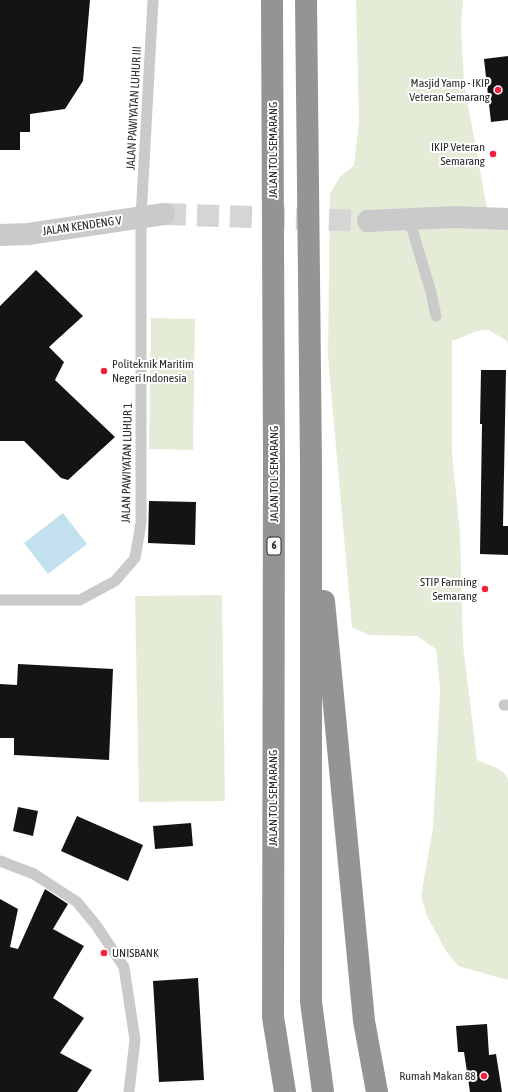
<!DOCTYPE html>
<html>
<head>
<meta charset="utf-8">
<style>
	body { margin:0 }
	canvas { display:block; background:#fff }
</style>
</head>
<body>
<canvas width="508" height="1092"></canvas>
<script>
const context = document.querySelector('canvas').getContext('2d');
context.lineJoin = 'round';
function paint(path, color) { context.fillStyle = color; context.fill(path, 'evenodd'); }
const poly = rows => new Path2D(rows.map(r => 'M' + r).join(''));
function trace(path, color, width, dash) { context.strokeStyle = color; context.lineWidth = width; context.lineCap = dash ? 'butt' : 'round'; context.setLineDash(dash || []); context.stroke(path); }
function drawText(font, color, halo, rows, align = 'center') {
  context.font = font + ' "Asap Condensed",sans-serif'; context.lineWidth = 4; context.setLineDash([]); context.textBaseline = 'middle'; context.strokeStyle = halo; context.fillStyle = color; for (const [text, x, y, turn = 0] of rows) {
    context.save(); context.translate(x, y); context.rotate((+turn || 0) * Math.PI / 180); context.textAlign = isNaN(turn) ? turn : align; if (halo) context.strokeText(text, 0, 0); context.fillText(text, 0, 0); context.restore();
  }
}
const green = poly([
	[356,0,463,0,461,26,464,83,490,225,508,226,508,344,506,340,488,330,477,331,452,341,452,452,460,533,463,645,477,760,499,769,506,775,508,779,508,980,458,966,446,951,427,916,421,896,433,828,440,689,436,649,417,636,369,635,352,627,328,357,330,194,340,177,354,165,359,121],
	[151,318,195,319,193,450,149,449],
	[222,595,225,801,139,802,135,596]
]);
const water = poly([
	[63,513,87,544,48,574,24,543]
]);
const building = poly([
	[0,0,90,0,83,81,65,109,30,114,30,132,20,132,20,150,0,150],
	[508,56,508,120,491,122,484,59],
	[36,270,83,316,49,347,64,362,55,380,115,437,68,480,61,478,24,441,0,441,0,306],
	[481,370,506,370,503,526,508,526,508,555,480,554,482,424,480,424],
	[149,501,196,502,195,545,148,543],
	[18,664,113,669,109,760,14,755,14,738,0,738,0,684,17,685],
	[18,807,38,811,33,836,13,831],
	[77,816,143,845,128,881,61,851],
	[191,823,193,846,155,849,153,826],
	[45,889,68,904,53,929,84,946,53,998,84,1018,60,1053,92,1070,77,1092,0,1092,0,899,18,909,10,947,18,949],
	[198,978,204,1080,159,1082,153,981],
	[487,1024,489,1055,496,1054,502,1092,470,1092,464,1052,458,1052,456,1026]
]);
const tertiaryTunnel = poly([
	[164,214,368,221]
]);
const service = poly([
	[409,219,431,292,436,316],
	[0,600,80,600,115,581,135,558,141,523,141,218,153,0],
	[504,705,508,705],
	[0,861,34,874,77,902,96,925,124,967,135,1040,129,1092]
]);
const tertiary = poly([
	[368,221,454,217,508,219],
	[0,235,28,234,164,214]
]);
const motorway = poly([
	[272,0,274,461,273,1017,285,1092],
	[306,0,311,464,311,1002,323,1092],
	[324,601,364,1021,377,1092]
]);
const markers = [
	[498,90,4,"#f41f3c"],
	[493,154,4,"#f41f3c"],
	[104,371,4,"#f41f3c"],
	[485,589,4,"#f41f3c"],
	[104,953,4,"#f41f3c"],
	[484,1076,4,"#f41f3c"]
];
const shields = [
	[274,546,14]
];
const shieldNames = [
	["6",274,546]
];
const poiNames = [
	["Masjid Yamp - IKIP",490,83],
	["Veteran Semarang",490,97],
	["IKIP Veteran",485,147],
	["Semarang",485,161],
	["Politeknik Maritim",112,364,"left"],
	["Negeri Indonesia",112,378,"left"],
	["STIP Farming",477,582],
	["Semarang",477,596],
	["UNISBANK",112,953,"left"],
	["Rumah Makan 88",476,1076]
];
const streetNames = [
	["JALAN PAWIYATAN LUHUR III",134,108,-87],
	["JALAN TOL SEMARANG",273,150,-90],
	["JALAN KENDENG V",82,226,-8],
	["JALAN PAWIYATAN LUHUR 1",127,463,-89],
	["JALAN TOL SEMARANG",274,474,-90],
	["JALAN TOL SEMARANG",273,798,-90]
];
paint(green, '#e4ecd8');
paint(water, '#c3e0ee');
paint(building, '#141414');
trace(tertiaryTunnel, '#d5d5d5', 22, [22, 11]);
trace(service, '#cacaca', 11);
trace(tertiary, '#cacaca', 22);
trace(motorway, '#949494', 22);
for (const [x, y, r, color] of markers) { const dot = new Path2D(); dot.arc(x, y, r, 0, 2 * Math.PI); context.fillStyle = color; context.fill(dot); trace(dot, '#fff', 1.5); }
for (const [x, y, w] of shields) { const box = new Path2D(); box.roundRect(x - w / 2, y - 9, w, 18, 3); context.fillStyle = '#fff'; context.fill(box); trace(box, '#2d2d2d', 1); }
drawText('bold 11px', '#2d2d2d', null, shieldNames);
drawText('12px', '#2d2d2d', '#fff', poiNames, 'right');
drawText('12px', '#2d2d2d', '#fff', streetNames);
</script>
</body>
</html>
